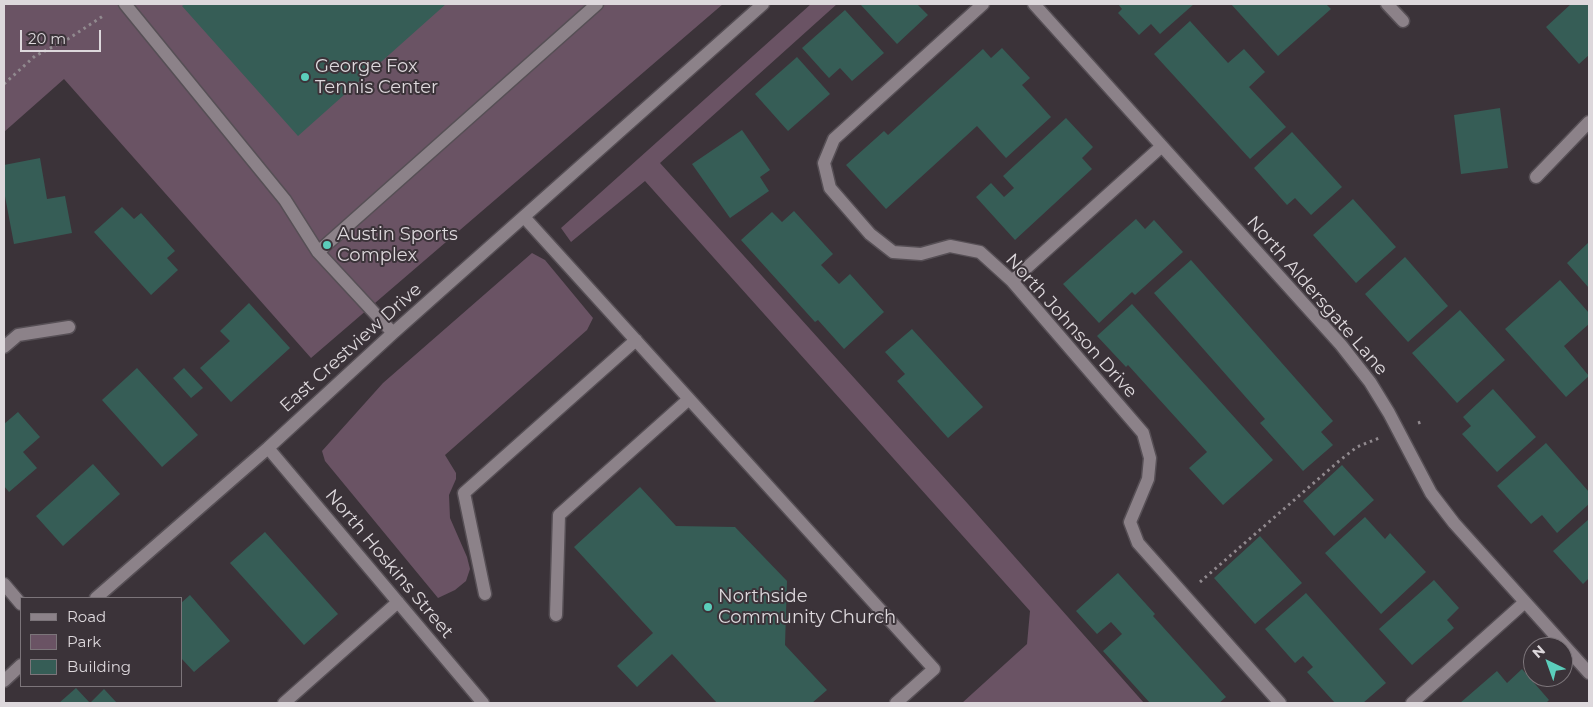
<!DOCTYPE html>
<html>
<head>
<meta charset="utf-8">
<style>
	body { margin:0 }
	#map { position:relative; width:1593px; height:707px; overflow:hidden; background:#3b3339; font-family:Montserrat,sans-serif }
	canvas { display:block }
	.frame { position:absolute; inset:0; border:5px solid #ddd8dc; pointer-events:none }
	.legend { position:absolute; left:20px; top:597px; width:162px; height:90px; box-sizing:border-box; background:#3b3339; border:1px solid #7c757a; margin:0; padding:6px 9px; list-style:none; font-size:15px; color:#ddd8dc }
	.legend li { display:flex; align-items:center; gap:10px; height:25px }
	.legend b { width:25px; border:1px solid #7c757a }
	.north { position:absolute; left:1523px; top:637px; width:50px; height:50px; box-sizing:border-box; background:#3b3339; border:1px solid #7c757a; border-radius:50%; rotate:318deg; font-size:14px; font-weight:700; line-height:20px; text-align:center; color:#ddd8dc }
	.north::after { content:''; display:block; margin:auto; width:18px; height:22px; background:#5bcebb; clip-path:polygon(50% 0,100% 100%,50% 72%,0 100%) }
	.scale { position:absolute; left:20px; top:30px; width:81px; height:22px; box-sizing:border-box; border:2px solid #ddd8dc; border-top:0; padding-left:6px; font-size:15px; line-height:18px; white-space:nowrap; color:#ddd8dc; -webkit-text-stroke:4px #3b3339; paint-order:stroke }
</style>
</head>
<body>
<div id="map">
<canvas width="1593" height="707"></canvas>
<div class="frame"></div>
<ul class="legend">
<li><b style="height:6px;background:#8c8289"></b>Road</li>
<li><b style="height:14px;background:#6a5364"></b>Park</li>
<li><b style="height:14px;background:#365d56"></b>Building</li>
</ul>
<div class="north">N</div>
<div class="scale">20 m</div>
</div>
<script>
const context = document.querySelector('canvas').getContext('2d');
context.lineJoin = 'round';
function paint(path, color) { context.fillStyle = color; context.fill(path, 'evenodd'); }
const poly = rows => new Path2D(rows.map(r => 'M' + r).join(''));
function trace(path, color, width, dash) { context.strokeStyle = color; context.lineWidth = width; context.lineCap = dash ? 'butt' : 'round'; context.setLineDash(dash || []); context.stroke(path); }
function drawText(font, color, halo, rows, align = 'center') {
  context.font = font + ' Montserrat,sans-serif'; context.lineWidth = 4; context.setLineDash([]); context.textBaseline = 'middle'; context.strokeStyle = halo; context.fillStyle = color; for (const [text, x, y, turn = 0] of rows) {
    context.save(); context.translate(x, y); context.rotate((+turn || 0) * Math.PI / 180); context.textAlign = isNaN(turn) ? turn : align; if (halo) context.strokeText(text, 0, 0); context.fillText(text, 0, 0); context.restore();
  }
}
const green = poly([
	[4,4,723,4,311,358,64,79,4,132],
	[811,4,837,4,660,163,968,504,1144,703,962,703,1027,644,1030,611,645,181,571,242,561,228],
	[532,253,545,260,593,318,587,330,445,455,456,473,456,479,449,495,450,518,467,557,470,569,466,581,455,590,438,598,325,461,322,451,383,383]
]);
const building = poly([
	[185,4,446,4,298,136,182,6],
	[860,4,917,4,928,15,897,44],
	[1118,4,1194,4,1160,34,1151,24,1139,35,1118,13,1122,9],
	[1231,4,1326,4,1331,9,1278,56],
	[1571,4,1589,4,1589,55,1579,64,1546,27],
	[845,10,884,53,852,81,840,68,829,78,802,48],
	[1190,21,1228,63,1244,49,1265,72,1249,87,1286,127,1250,159,1154,54],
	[1002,48,1030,78,1022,85,1051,117,1006,158,977,126,886,209,846,165,884,131,888,135,983,49,991,58],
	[797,57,830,94,788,131,755,94],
	[1500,108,1508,168,1461,174,1454,115],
	[1066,118,1093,147,1082,158,1092,169,1015,240,976,197,991,183,1004,197,1014,188,1003,176],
	[742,130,770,170,760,177,769,191,730,218,692,164],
	[1292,132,1342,187,1311,215,1295,198,1287,205,1254,168],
	[40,158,47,199,65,196,72,233,14,244,4,191,4,165],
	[1353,199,1396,247,1356,283,1313,235],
	[122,207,134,219,141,213,175,251,167,258,178,270,151,295,94,232],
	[794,211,833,254,821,265,839,284,850,274,884,312,844,349,818,320,815,322,741,240,772,212,782,222],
	[1136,219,1145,229,1154,220,1183,252,1135,295,1132,292,1099,323,1063,284],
	[1589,242,1589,288,1567,263],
	[1405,257,1448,306,1408,342,1365,294],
	[1191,260,1333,421,1321,432,1333,445,1303,471,1260,423,1265,419,1154,293],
	[1560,280,1589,313,1589,324,1564,346,1589,376,1566,397,1505,329],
	[249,303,290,348,231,402,200,368,230,341,220,331],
	[1132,304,1273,460,1223,505,1189,468,1207,452,1128,365,1126,367,1097,336],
	[1460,310,1505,360,1457,403,1412,353],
	[912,329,983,407,948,438,897,381,905,374,885,352],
	[137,368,198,435,162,467,102,400],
	[184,368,203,388,191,398,173,378],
	[1493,389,1536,437,1497,472,1462,434,1471,426,1463,417],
	[18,412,40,437,23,452,37,468,9,492,4,486,4,424],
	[1546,443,1589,492,1589,504,1557,533,1542,515,1531,524,1497,486],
	[93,464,120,494,63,546,36,516],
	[1342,465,1374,500,1334,536,1303,501],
	[640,487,676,526,735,527,787,581,785,645,827,690,812,703,717,703,672,654,637,687,617,666,653,633,574,547],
	[1365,517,1385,539,1390,533,1426,572,1381,614,1325,553],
	[1589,519,1589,578,1583,584,1553,551],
	[265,532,338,614,304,645,230,563],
	[1260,536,1302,583,1255,624,1214,578],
	[1118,573,1155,614,1153,616,1226,697,1219,703,1150,703,1103,651,1122,634,1111,622,1097,634,1076,611],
	[1434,580,1459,608,1447,620,1454,628,1412,665,1379,629],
	[1306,593,1386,683,1363,703,1335,703,1307,672,1313,667,1303,656,1295,663,1265,629],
	[190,595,230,641,194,672,181,658,181,603],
	[1522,669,1549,700,1546,703,1460,703,1497,671,1507,683],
	[76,688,90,703,104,689,117,703,59,703]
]);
const path = poly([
	[4,84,35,56,68,39,103,16],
	[1418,423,1424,421],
	[1200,582,1339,461,1357,447,1379,438]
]);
const minor = poly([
	[125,4,285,200,318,252,393,333],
	[983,4,834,139,824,163,830,188,870,234,893,252,921,254,950,246,980,252,1012,281,1143,433,1150,458,1148,479,1130,522,1138,543,1280,703],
	[1034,4,1341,345,1370,382,1389,413,1431,493,1454,523,1589,673],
	[1387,4,1403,21],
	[1536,177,1589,122],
	[524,217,934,669,896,703],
	[318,252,597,4],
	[1012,281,1162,146],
	[4,347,18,335,69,327],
	[268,448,483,703],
	[4,584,21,604],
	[485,594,464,493,636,340],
	[96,598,268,448,393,333,763,4],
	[556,615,559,515,689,399],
	[4,681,21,665],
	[284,703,398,602],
	[1412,703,1525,602]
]);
const markers = [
	[305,77,5,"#5bcebb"],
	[327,245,5,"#5bcebb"],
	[708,607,5,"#5bcebb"]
];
const poiNames = [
	["George Fox",315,67],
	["Tennis Center",315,88],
	["Austin Sports",337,235],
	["Complex",337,256],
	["Northside",718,597],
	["Community Church",718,618]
];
const streetNames = [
	["North Aldersgate Lane",1317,296,49],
	["North Johnson Drive",1071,326,48],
	["East Crestview Drive",351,348,-42],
	["North Hoskins Street",389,564,50]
];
paint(green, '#6a5364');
paint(building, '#365d56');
trace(minor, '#564f55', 15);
trace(path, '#918a8f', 3, [2.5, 4]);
trace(minor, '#8c8289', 12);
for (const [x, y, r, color] of markers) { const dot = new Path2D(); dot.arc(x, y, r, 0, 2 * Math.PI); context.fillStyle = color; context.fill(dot); trace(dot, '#3b3339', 2); }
drawText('18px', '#ddd8dc', '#3b3339', poiNames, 'left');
drawText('18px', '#ddd8dc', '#3b3339', streetNames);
</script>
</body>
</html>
